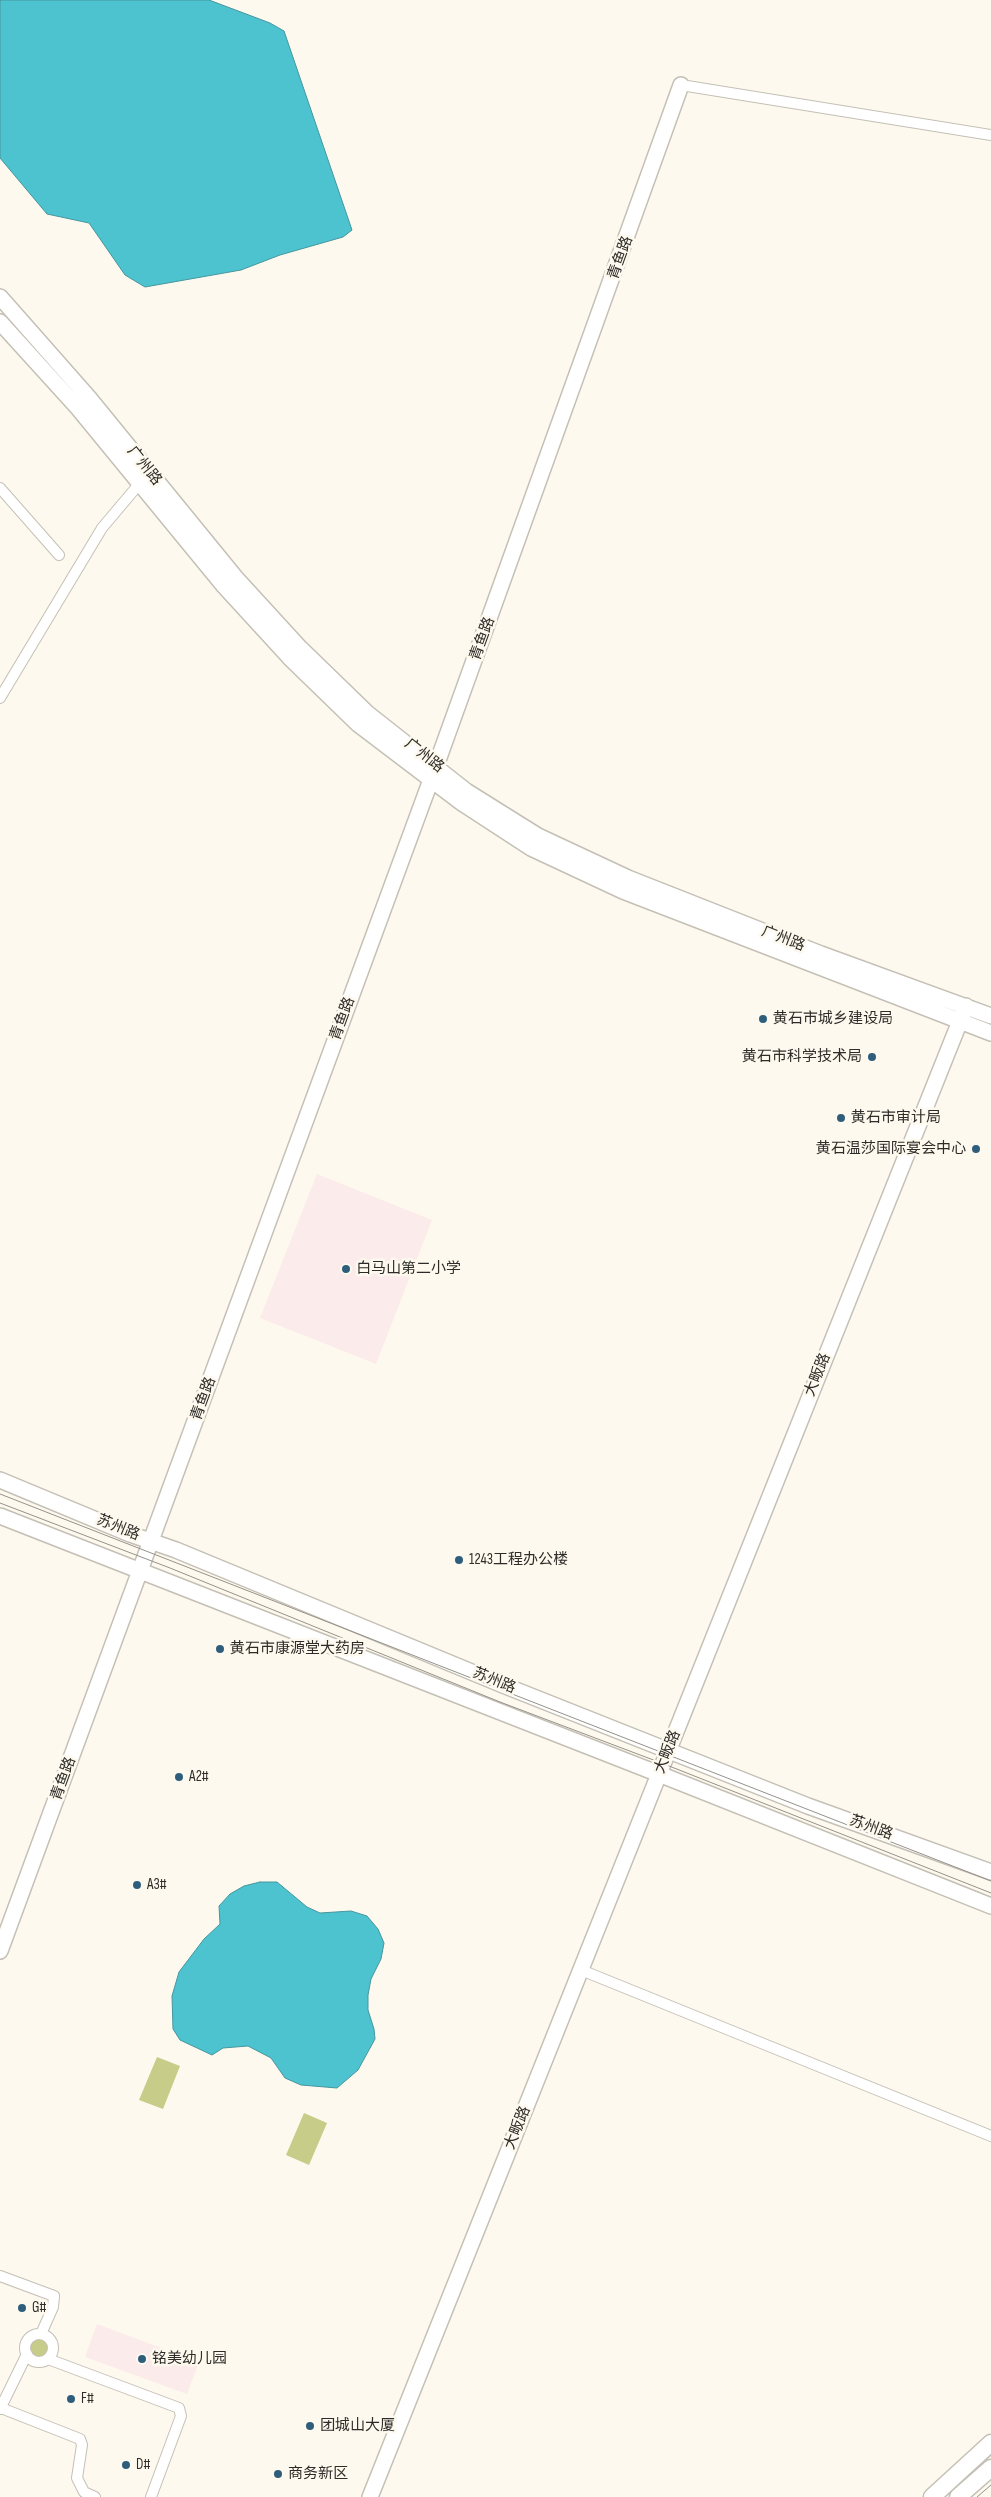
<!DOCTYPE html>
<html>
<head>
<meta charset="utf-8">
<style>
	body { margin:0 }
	canvas { display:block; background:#fef9ee }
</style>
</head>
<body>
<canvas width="991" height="2497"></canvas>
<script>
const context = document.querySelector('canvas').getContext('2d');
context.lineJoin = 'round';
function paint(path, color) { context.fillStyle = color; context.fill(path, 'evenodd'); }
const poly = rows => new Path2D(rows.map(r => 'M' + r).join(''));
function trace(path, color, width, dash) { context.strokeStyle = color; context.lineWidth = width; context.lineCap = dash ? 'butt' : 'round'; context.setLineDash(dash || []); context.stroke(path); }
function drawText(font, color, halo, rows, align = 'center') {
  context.font = font + ' "Sofia Sans Condensed","Noto Sans SC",sans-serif'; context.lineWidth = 5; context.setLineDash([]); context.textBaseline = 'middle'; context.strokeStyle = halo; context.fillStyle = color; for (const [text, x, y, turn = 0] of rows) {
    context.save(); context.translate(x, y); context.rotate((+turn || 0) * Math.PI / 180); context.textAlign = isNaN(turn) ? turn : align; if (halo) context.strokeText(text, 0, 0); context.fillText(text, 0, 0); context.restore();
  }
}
const education = poly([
	[317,1174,432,1220,376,1364,260,1318],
	[97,2324,199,2362,187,2394,85,2357]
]);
const green = poly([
	[157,2057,180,2066,163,2109,139,2100],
	[304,2113,327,2123,309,2165,286,2155],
	'29 2348a10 10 0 1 1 20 0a10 10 0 1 1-20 0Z'
]);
const water = poly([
	[0,0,209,0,270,23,284,31,352,230,343,237,280,255,241,270,145,287,125,275,89,223,47,214,0,158,0,0],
	[260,1882,277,1882,307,1907,320,1913,351,1911,367,1916,378,1929,384,1943,381,1959,371,1979,368,1995,368,2010,374,2029,375,2039,358,2070,337,2088,301,2085,285,2078,271,2058,248,2046,223,2048,212,2055,180,2040,173,2029,172,1996,179,1972,204,1939,220,1924,219,1906,230,1894,244,1886,260,1882]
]);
const street = poly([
	[681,85,991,135],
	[0,488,59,555],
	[0,698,102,528,140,483],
	[581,1970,991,2136],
	[0,2276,54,2296,53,2307,41,2334],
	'25 2348a14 14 0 1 1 28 0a14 14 0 1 1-28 0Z',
	[48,2359,179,2408,181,2416,151,2497],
	[1,2408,80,2439,82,2445,77,2478,84,2492,95,2497],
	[0,2409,27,2354]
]);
const secondary = poly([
	[0,297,89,398,235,577,300,648,367,713,466,791,538,836,628,878,821,954,991,1016],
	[0,322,78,408,224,586,290,658,358,724,462,803,531,848,623,891,991,1033],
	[0,1480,130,1534,176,1550,503,1685,808,1806,991,1872],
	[0,1516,659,1774,991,1906],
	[0,1951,436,766,681,85],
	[370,2497,966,1006]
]);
const primary = poly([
	[932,2497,991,2443],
	[958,2497,991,2468]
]);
const tram = poly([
	[0,1494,991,1881],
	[0,1503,170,1568,500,1702,664,1764,991,1893],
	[977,2497,991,2485]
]);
const markers = [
	[763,1019,5,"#2f5e7d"],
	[872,1057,5,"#2f5e7d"],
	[841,1118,5,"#2f5e7d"],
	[976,1149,5,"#2f5e7d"],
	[346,1269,5,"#2f5e7d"],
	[459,1560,5,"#2f5e7d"],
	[220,1649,5,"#2f5e7d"],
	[179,1777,5,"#2f5e7d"],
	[137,1885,5,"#2f5e7d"],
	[22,2308,5,"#2f5e7d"],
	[142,2359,5,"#2f5e7d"],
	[71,2399,5,"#2f5e7d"],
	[310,2426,5,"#2f5e7d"],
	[126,2465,5,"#2f5e7d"],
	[278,2474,5,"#2f5e7d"]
];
const streetNames = [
	["青鱼路",621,258,-70],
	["广州路",144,466,51],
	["青鱼路",483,639,-70],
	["广州路",424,756,38],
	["广州路",783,939,21],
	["青鱼路",343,1019,-70],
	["大畈路",818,1375,-68],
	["青鱼路",204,1399,-70],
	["苏州路",118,1528,22],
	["苏州路",494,1681,22],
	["大畈路",668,1752,-68],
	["青鱼路",64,1779,-70],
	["苏州路",871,1828,20],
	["大畈路",518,2128,-68]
];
const poiNames = [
	["黄石市城乡建设局",773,1019],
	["黄石市科学技术局",862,1057,"right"],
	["黄石市审计局",851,1118],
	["黄石温莎国际宴会中心",966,1149,"right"],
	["白马山第二小学",356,1269],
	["1243工程办公楼",469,1560],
	["黄石市康源堂大药房",230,1649],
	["A2#",189,1777],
	["A3#",147,1885],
	["G#",32,2308],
	["铭美幼儿园",152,2359],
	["F#",81,2399],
	["团城山大厦",320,2426],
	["D#",136,2465],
	["商务新区",288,2474]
];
paint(education, '#fbebea');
paint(green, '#c7cc88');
paint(water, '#4ec3d0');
trace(water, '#44969e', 1);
trace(street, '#c5c0b6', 12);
trace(secondary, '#c5c0b6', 18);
trace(primary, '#c5c0b6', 19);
trace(street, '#fff', 10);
trace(secondary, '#fff', 15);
trace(primary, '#fff', 16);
trace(tram, '#95928a', 1);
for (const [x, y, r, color] of markers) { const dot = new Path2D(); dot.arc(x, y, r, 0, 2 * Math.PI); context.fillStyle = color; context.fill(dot); trace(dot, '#fef9ee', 2); }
drawText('15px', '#2d2c28', '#fef9ee', streetNames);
drawText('15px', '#2d2c28', '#fef9ee', poiNames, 'left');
</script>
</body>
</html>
